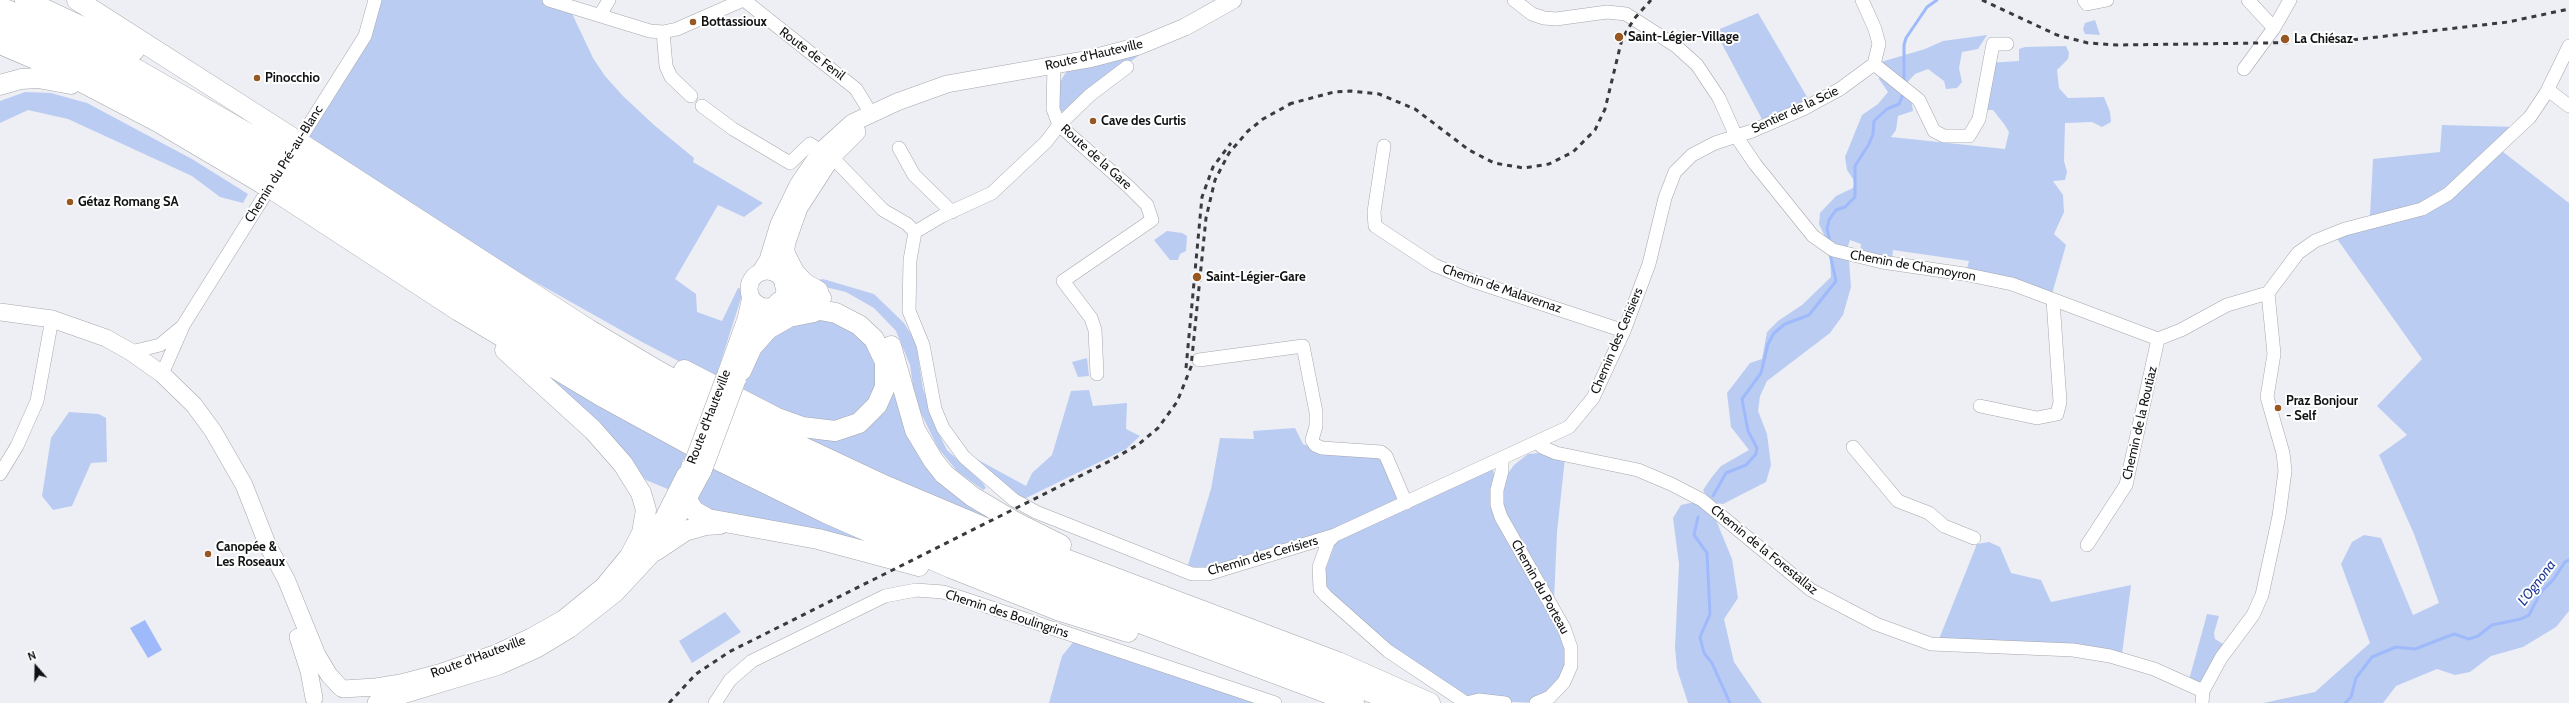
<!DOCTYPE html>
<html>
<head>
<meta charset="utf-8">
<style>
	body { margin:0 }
	#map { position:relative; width:2569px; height:703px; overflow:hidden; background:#edeff4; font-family:Cabin,sans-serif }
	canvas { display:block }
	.north { position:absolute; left:16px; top:647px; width:40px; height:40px; -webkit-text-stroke:3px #fff; paint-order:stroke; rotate:340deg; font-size:11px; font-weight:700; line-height:16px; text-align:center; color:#111213 }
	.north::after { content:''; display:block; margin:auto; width:14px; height:18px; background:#111213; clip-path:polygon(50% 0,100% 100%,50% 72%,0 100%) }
</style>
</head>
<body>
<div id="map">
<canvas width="2569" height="703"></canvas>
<div class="north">N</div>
</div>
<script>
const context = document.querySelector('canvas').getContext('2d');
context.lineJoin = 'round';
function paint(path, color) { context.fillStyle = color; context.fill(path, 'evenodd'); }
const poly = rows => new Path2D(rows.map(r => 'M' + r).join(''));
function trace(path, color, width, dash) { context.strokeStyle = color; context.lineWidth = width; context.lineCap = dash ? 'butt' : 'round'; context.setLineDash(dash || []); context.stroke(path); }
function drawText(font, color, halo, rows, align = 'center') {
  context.font = font + ' Cabin,sans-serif'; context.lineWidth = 4; context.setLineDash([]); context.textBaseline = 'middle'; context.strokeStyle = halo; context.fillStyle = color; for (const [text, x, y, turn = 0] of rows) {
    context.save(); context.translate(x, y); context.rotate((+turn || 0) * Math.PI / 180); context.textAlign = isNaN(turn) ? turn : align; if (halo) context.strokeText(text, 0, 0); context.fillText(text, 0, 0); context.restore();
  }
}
const green = poly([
	[375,0,549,0,568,5,593,58,605,76,623,96,654,125,694,158,693,162,763,203,744,217,718,205,675,279,696,294,697,312,722,321,738,288,744,289,715,380,642,342,498,261,302,135,365,36],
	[1758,13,1810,102,1764,123,1715,31],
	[2095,20,2100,35,2085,34,2083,29,2085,23],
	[1987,35,1978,49,1962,52,1959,68,1962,82,1957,88,1946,89,1944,81,1928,69,1915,74,1903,87,1912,104,1913,111,1898,116,1896,130,1891,137,2005,149,2009,132,2004,124,1993,110,1980,110,1988,63,2019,61,2019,49,2025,47,2066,46,2069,53,2068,59,2057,70,2059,88,2068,98,2104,97,2110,112,2111,122,2102,127,2092,122,2065,123,2064,161,2067,172,2065,180,2053,181,2063,195,2064,212,2054,234,2066,245,2052,294,1966,272,1969,261,1893,250,1892,261,1860,254,1861,244,1850,240,1847,249,1827,241,1819,224,1820,213,1836,196,1853,188,1855,182,1847,170,1845,157,1862,115,1878,104,1888,92,1879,79,1879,70,1874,64,1925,49,1943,41],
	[1142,53,1065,111,1060,112,1060,82,1068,69],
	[25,92,51,93,87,103,192,159,248,194,243,203,220,197,192,176,68,119,28,110,0,123,0,101],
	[2442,125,2517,127,2498,148,2569,203,2569,611,2556,627,2523,647,2491,656,2470,672,2455,675,2437,669,2396,686,2383,703,2263,703,2315,692,2370,643,2341,564,2352,542,2364,535,2381,538,2413,615,2439,603,2414,534,2379,455,2407,435,2377,406,2422,359,2335,236,2370,216,2373,159,2440,152],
	[1167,231,1182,233,1187,236,1186,251,1180,254,1178,260,1170,260,1154,240],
	[1830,254,1849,260,1851,287,1843,315,1830,333,1767,381,1760,396,1758,411,1767,434,1771,465,1766,482,1723,504,1710,502,1703,490,1712,477,1721,466,1749,450,1731,427,1727,393,1750,363,1762,359,1767,332,1778,321,1802,305,1831,277],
	[823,279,874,294,904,323,916,342,923,389,940,436,947,450,983,483,986,488,983,490,957,471,938,448,915,401,910,365,896,331,874,308,846,292,821,286,818,280],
	[813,318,840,321,876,354,878,389,856,417,815,425,742,393,754,357,781,330],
	[1087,358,1089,376,1078,377,1072,362],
	[533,365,688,451,670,490,646,480],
	[890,382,915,440,1027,536,810,444,770,418,832,435],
	[1089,390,1093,406,1127,403,1126,429,1140,436,1126,449,1022,500,971,456,1026,486,1032,473,1052,455,1071,391],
	[69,412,99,414,106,418,107,462,91,463,72,506,53,510,42,496,51,438],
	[1295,428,1303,444,1320,451,1380,456,1399,501,1332,532,1222,566,1198,569,1188,565,1211,489,1220,438,1254,439,1253,431],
	[1540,453,1565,458,1557,532,1554,601,1503,512,1501,498,1506,476,1514,465,1528,454],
	[714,464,906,555,764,525,695,505],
	[1489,469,1493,470,1494,475,1491,497,1562,633,1566,646,1566,660,1559,682,1536,703,1472,700,1421,674,1324,589,1322,579,1337,538],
	[1699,501,1714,515,1732,559,1738,598,1724,619,1734,662,1762,703,1688,703,1677,669,1675,647,1679,564,1673,518,1681,505],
	[1989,542,2000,547,2011,573,2041,580,2051,602,2131,585,2122,654,1939,639,1977,544],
	[725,612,741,632,692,663,679,641],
	[2207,614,2219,616,2214,633,2215,639,2225,645,2204,681,2196,683,2189,680],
	[1074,641,1259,703,1049,703,1062,656]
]);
const water = poly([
	[145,620,162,650,148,658,130,628]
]);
const stream = poly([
	[1904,80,1904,45,1906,38,1927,7,1937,0],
	[1830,242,1827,229,1829,220,1836,210,1845,207,1855,197,1855,166,1869,144,1873,134,1874,121,1887,109,1899,104,1903,94],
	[1713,496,1726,473,1746,465,1756,454,1757,448,1748,431,1742,399,1761,373,1768,344,1774,333,1785,324,1809,315,1836,281,1830,254],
	[1698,517,1694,535,1707,553,1710,614,1700,637,1704,653,1712,663,1730,703],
	[2345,703,2351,697,2356,678,2372,657,2396,647,2415,649,2454,634,2469,639,2478,636,2492,625,2521,619,2529,615,2541,592,2553,580,2565,562,2569,560]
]);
const minor = poly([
	[549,0,650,31,663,32,677,29,743,0],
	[744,0,856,89,872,115],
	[1514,0,1532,14,1544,18,1556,19,1607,12,1626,14,1676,46,1697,65,1719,98,1736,136,1755,164,1813,236,1833,250,1882,262,1964,274,2012,284,2158,339,2181,330,2227,305,2268,293],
	[2084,0,2087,4,2107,0],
	[600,15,609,0],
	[2274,28,2290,0],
	[663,32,666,66,671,77,691,96],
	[1874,64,1919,100,1934,131,1944,136,1969,136,1979,119,1993,44,2007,44],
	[1054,65,1053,109,1059,125,1129,187,1147,205,1152,220,1063,281,1091,318,1095,330,1097,374],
	[2244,69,2274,28,2248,0],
	[2548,90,2569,106],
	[702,106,733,129,790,163,810,144,821,151],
	[1384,146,1374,212,1375,226,1434,265,1470,280,1624,331],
	[295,147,365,36,375,0],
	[899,148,914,175,952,212],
	[832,157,883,210,907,224,915,232,910,260,909,311,923,345,935,409,943,428,964,457,1014,500,1036,512,1192,574,1208,574,1335,535,1569,427,1593,398,1624,331,1649,264,1665,198,1675,172,1692,155,1715,143,1752,131,1803,109,1840,89,1874,64,1879,44,1875,29,1862,0],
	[915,232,942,216,992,193,1046,142,1059,125,1090,95,1127,67],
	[131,352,160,345,183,326],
	[1199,360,1303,346,1316,412,1316,426,1312,440,1315,445,1322,448,1381,452,1386,456,1406,503],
	[162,374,184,324,273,182],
	[1980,406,2037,418,2057,414,2060,402,2053,300],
	[1537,442,1542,447,1556,453,1638,470,1671,484,1702,500,1811,590,1876,624,1931,644,2073,650,2110,656,2154,669,2203,691],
	[1853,447,1898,501,1929,513,1944,526,1974,538],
	[1502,458,1502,471,1497,490,1497,505,1501,517,1564,628,1571,648,1571,666,1564,682,1550,697,1536,703],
	[0,474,17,446,37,401,52,319],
	[1335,535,1328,542,1319,567,1320,589,1326,596,1388,651,1466,703],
	[2087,545,2126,485,2158,339],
	[715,703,730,680,752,661,885,596,916,590,943,592,959,597,1275,703],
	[1466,703,1479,700,1505,703],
	[2202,703,2203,691,2221,658,2253,615,2262,595,2279,516,2285,471,2283,453,2267,397,2274,354,2268,293,2298,253,2315,241,2345,229,2422,209,2448,194,2530,117,2546,93,2569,46]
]);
const major = poly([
	'749 289a18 18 0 1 1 36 0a18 18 0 1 1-36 0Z',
	[761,271,768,260,779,224,798,185,821,151,852,123,897,102,947,84,1089,59,1139,46,1185,27,1233,0],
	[781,278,787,242,799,208,832,157,857,132],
	[0,312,52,319,106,338,131,352,162,374,194,405,213,431,244,485,268,546,286,579,317,655,329,675,341,688],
	[746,348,759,322,772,306],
	[726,374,746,319,751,297],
	[637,553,664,517,685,475],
	[298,637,309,671,314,698],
	[343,689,376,687,401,683,439,673,497,653,531,637,563,619,617,575],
	[376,703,499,666,537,649,570,629,616,593,655,551,677,519,703,471]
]);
const highway = poly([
	[25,0,134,51],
	[77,0,291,137],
	[0,7,71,37,136,69,282,153],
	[0,26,53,48,129,85,187,117,273,169],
	[0,44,47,64,158,122,263,184],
	[0,85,21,79,38,78,71,84],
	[302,144,588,329,660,372,773,433,886,486,1002,535,1338,662,1430,703],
	[293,160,580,345,689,407,766,447,842,484,979,543,1399,703],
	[284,175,571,359,682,423,795,481,912,534,1019,578,1354,703],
	[275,191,459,311,601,396,718,460,826,513,951,568,1060,611,1128,632],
	[785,254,794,272,804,283,818,291],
	[785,285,821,298],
	[891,346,915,430,933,460,944,474,973,497,1017,523,1061,545],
	[505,350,593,430,623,464,641,493,646,510,642,533,630,556,607,584],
	[684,370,777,418,802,427,835,431,859,423,877,405,885,387,885,362,874,339,859,325,836,313,779,302],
	[741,371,752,347,768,329,789,317,814,312],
	[692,465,685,488,685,497,694,511,708,519,818,539,919,566],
	[655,551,685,531,706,525,720,524]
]);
const rail = poly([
	[1982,0,2057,35,2088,43,2117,45,2334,42,2508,22,2569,9],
	[1289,104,1334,92,1351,91,1379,94,1415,109,1469,150,1494,163,1524,168,1549,164,1573,152,1595,130,1605,109,1622,39,1634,19,1651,0],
	[1186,368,1202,197,1213,167,1231,143],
	[669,703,696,674,729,652,1110,461,1139,444,1158,428,1177,402,1191,367,1206,218,1215,180,1229,153,1248,131,1263,119,1292,103]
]);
const majorBridge = poly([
	[692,465,726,374],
	[703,471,737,380]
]);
const highwayBridge = poly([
	[291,137,302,144],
	[282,153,293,160],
	[273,169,284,175],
	[263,184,275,191]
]);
const markers = [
	[693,22,4,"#975721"],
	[1619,37,5,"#975721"],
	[2285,39,5,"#975721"],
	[257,78,4,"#975721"],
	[1093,121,4,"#975721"],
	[70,202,4,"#975721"],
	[1197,277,5,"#975721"],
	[2278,408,4,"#975721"],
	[208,554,4,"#975721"]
];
const poiNames = [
	["Bottassioux",701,22],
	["Saint-Légier-Village",1628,37],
	["La Chiésaz",2294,39],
	["Pinocchio",265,78],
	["Cave des Curtis",1101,121],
	["Gétaz Romang SA",78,202],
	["Saint-Légier-Gare",1206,277],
	["Praz Bonjour",2286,401],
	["- Self",2286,416],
	["Canopée &",216,547],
	["Les Roseaux",216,562]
];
const streetNames = [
	["Route de Fenil",812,54,37],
	["Route d'Hauteville",1094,55,-13],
	["Sentier de la Scie",1795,110,-25],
	["Route de la Gare",1096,157,42],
	["Chemin du Pré-au-Blanc",284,164,-58],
	["Chemin de Chamoyron",1913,266,10],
	["Chemin de Malavernaz",1502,289,19],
	["Chemin des Cerisiers",1617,341,-67],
	["Route d'Hauteville",709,417,-69],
	["Chemin de la Routiaz",2140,423,-77],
	["Chemin de la Forestallaz",1764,550,39],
	["Chemin des Cerisiers",1263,556,-16],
	["Chemin du Porteau",1540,587,61],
	["Chemin des Boulingrins",1007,614,18],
	["Route d'Hauteville",478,657,-20]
];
const waterNames = [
	["L'Ognona",2537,583,-53]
];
paint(green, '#bbccf3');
paint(water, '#9fbafb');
trace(stream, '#9fbafb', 3);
trace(minor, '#a5a7ac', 14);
trace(major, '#a5a7ac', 18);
trace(highway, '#a5a7ac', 21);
trace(minor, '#fff', 13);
trace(major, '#fff', 17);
trace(highway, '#fff', 20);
trace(rail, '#393a3c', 3, [5, 5]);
trace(majorBridge, '#a5a7ac', 18, []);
trace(highwayBridge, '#a5a7ac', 21, []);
trace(majorBridge, '#fff', 17);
trace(highwayBridge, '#fff', 20);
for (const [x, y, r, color] of markers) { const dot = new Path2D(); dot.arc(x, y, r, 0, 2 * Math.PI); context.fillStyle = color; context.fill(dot); trace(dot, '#fff', 1.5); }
drawText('bold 13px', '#111213', '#fff', poiNames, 'left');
drawText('13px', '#111213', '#fff', streetNames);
drawText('italic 14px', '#213b96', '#fff', waterNames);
</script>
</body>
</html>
